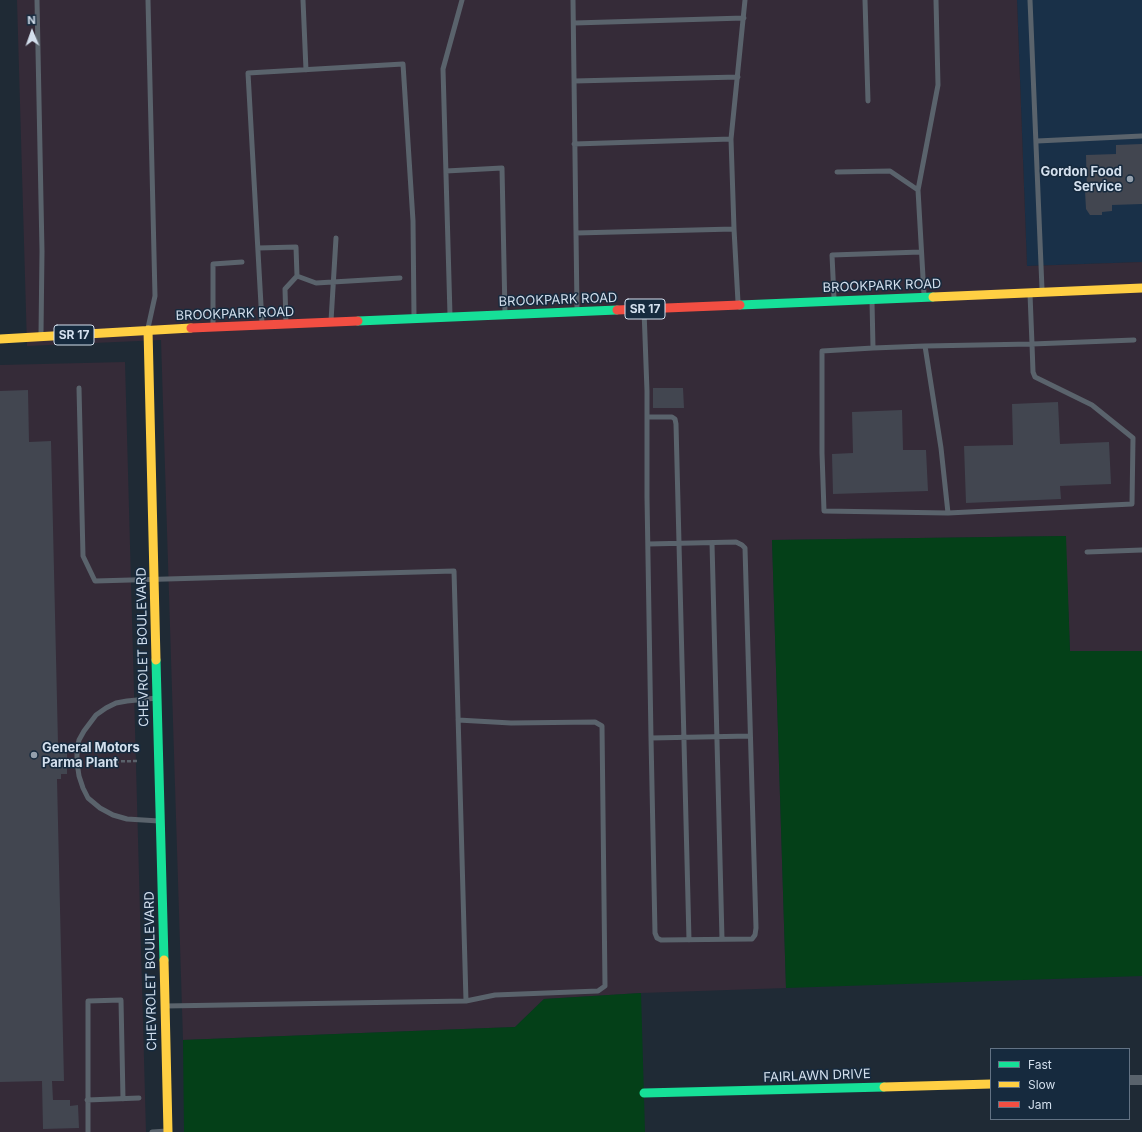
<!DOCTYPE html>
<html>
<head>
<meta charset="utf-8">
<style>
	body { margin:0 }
	#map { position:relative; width:1142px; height:1132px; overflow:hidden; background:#1f2a35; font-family:Inter,sans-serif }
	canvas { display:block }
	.legend { position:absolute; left:990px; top:1048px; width:140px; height:72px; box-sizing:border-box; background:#162a3e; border:1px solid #627284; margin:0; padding:5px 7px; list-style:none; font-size:12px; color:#d3dfed }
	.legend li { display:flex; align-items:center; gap:8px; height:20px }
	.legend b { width:20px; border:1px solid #627284 }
	.north { position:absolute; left:12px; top:12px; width:40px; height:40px; -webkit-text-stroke:3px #162a3e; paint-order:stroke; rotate:358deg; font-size:11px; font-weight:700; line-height:16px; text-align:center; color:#d3dfed }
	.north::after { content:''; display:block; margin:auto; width:14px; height:18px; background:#d3dfed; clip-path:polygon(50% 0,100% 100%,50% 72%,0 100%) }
</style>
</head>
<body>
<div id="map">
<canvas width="1142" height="1132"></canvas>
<ul class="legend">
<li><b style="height:5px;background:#16e098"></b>Fast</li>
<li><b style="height:5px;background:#ffcf43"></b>Slow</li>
<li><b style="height:5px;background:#f24e42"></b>Jam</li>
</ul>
<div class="north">N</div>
</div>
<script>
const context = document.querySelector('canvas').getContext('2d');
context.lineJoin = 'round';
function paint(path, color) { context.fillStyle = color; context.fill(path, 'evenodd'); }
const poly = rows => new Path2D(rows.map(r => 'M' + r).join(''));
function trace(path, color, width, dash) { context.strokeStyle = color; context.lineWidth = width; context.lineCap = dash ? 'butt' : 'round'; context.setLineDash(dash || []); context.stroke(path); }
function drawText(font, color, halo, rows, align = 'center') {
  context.font = font + ' Inter,sans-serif'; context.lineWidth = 3; context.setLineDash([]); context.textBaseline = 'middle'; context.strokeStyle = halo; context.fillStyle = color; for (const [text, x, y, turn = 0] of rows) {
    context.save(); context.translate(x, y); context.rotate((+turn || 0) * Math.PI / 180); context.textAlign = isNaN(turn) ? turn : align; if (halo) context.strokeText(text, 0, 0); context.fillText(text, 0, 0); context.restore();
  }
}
const built = poly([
	[1017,0,1142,0,1142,262,1027,266]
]);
const industrial = poly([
	[17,0,1017,0,1027,266,1142,262,1142,651,1070,651,1065,536,772,540,786,988,641,993,544,999,515,1027,183,1040,161,340,27,346],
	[125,362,146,1132,0,1132,0,365]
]);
const green = poly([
	[1066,536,1070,651,1142,651,1142,976,786,988,772,540],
	[641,993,645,1132,184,1132,183,1040,515,1027,544,999]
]);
const building = poly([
	[1142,144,1142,204,1112,205,1112,211,1102,212,1102,215,1090,215,1086,209,1085,191,1087,191,1086,155,1116,154,1116,145],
	[653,388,683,388,684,408,653,408],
	[28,390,29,442,51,441,58,744,61,744,61,749,67,749,67,774,61,774,61,779,57,779,64,1081,52,1081,53,1100,70,1100,70,1106,78,1105,79,1128,43,1129,42,1081,0,1082,0,391],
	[1058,402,1060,444,1109,442,1111,484,1060,486,1061,499,966,503,964,446,1013,445,1012,404],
	[902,410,903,450,926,450,928,491,833,494,832,454,853,453,852,412]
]);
const path = poly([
	[85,762,139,761]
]);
const lane = poly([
	[37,0,42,251,41,334],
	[303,0,306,70],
	[573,0,576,233,734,229],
	[865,0,868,101],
	[1030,0,1042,289],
	[574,23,744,18],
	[574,81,738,77],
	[1037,141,1142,136],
	[574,144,731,139],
	[446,171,502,168,505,313],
	[837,172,890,171,918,190],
	[576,233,577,309],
	[258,248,296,247,297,276,316,283,400,278],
	[924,295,918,190,938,85,936,0],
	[834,298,832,255,921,252],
	[872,301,873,348,822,351,822,453,824,511,948,513,941,448,925,346,873,348],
	[738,302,734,229,731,139,745,0],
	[644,310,647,391,647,497,651,738,655,933,657,938,661,940,752,939,755,935,756,928,745,548,742,545,736,542,648,544],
	[450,315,443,69,462,0],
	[331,321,336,238],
	[262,323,248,73,403,64,413,221,414,316],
	[286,323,285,289,297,276],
	[213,324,213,264,242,262],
	[148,328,155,296,148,0],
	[925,346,1032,344,1030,294],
	[79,388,83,556,95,581,454,571,466,1001,165,1006],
	[647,417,672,417,675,419,676,424,689,940],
	[948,513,1132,504,1133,438,1092,405,1035,377,1033,372,1032,344,1134,340],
	[712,543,722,939],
	[1087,552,1142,550],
	[157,698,127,701,116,703,106,708,96,715,84,731,79,740,77,750,77,762,79,776,83,788,88,798,100,808,113,815,127,819,159,821],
	[458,720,511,723,595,722,602,726,605,986,598,991,495,995,466,1001],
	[651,738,750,736],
	[87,1100,139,1098],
	[88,1132,88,1001,121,1000,123,1099],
	[152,1132,167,1131]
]);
const street = poly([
	[1129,1080,1142,1080]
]);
const fast = poly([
	[740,305,933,297],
	[358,321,617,310],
	[156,660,164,960],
	[644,1093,884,1087]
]);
const slow = poly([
	[933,297,1142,288],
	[148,330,156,660],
	[0,339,191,328],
	[164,960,168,1132],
	[884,1087,991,1084]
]);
const jam = poly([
	[617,310,740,305],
	[191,328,358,321]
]);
const markers = [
	[1130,179,4,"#94a0ad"],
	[34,755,4,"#94a0ad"]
];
const shields = [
	[645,309,40],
	[74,335,40]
];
const shieldNames = [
	["SR 17",645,309],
	["SR 17",74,335]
];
const poiNames = [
	["Gordon Food",1122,172],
	["Service",1122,187],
	["General Motors",42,748,"left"],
	["Parma Plant",42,763,"left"]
];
const streetNames = [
	["BROOKPARK ROAD",882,286,-2],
	["BROOKPARK ROAD",558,300,-2],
	["BROOKPARK ROAD",235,314,-2],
	["CHEVROLET BOULEVARD",143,647,-91],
	["CHEVROLET BOULEVARD",151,971,-91],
	["FAIRLAWN DRIVE",817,1076,-2]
];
paint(built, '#193048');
paint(industrial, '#352b38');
paint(green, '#044018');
paint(building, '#424650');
trace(path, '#5a616a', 2.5, [4, 2]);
trace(lane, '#5a636c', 5);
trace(street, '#5a636c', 10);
trace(fast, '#16e098', 9);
trace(slow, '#ffcf43', 9);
trace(jam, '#f24e42', 9);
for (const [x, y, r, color] of markers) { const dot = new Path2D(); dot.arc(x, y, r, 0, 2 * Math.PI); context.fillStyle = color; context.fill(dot); trace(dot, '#162a3e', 1.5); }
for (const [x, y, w] of shields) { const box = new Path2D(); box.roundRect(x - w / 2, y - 10, w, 20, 3); context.fillStyle = '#162a3e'; context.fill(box); trace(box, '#d3dfed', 1); }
drawText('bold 12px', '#d3dfed', null, shieldNames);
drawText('bold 13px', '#d3dfed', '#162a3e', poiNames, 'right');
drawText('13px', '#d3dfed', '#162a3e', streetNames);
</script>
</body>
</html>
